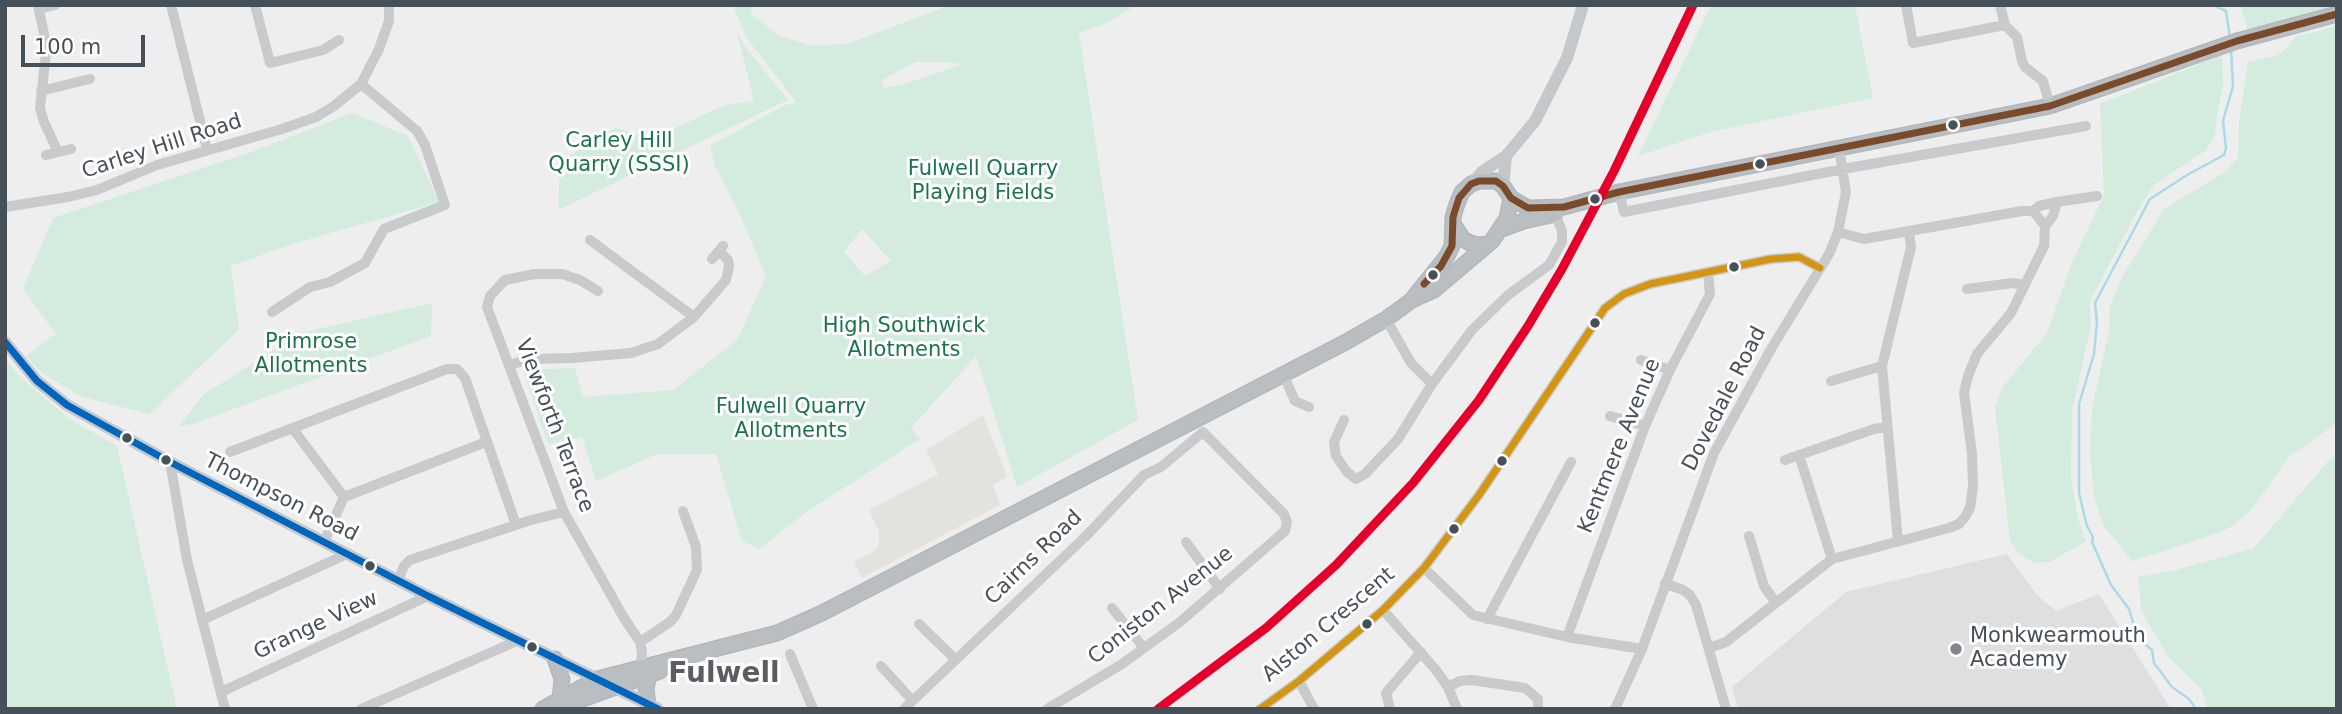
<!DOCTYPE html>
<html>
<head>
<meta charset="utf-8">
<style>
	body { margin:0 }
	#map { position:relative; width:2342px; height:714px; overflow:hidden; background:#eee; font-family:"DejaVu Sans",sans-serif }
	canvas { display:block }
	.frame { position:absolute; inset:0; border:7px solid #465059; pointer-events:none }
	.scale { position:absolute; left:21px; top:35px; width:124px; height:32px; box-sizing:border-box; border:4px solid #465059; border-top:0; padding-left:9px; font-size:21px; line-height:24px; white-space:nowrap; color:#465059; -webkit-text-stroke:5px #fff; paint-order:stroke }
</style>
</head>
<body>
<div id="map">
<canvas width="2342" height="714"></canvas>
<div class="frame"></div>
<div class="scale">100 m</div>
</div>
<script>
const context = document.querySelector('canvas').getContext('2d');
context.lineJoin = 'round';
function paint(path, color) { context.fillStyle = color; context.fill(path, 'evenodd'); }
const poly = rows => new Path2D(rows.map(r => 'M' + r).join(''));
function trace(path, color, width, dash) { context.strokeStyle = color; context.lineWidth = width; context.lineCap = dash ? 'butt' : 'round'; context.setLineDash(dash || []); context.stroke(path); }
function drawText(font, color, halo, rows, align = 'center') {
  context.font = font + ' "DejaVu Sans",sans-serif'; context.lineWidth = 6; context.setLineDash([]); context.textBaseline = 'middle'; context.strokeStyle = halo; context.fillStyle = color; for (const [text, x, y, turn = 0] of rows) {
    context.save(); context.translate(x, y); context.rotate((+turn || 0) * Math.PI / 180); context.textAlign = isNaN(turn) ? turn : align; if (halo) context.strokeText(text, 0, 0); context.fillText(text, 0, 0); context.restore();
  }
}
const commercial = poly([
	[983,415,1007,477,993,485,1000,505,862,578,854,562,876,550,879,544,879,532,869,510,938,474,926,450]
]);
const education = poly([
	[2007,554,2037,595,2056,611,2099,594,2171,709,1738,709,1732,687,1846,592]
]);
const green = poly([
	[733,5,751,5,751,13,777,35,813,46,850,43,950,5,1137,5,1105,24,1079,33,1138,420,1017,487,976,356,911,428,920,439,808,511,759,549,742,541,716,454,657,454,596,481,582,437,548,444,523,370,575,368,583,397,673,390,737,340,766,277,741,217,715,166,710,146,785,105,797,103,746,37],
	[916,62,944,62,963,64,902,85,884,88,882,80],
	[862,229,891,261,865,276,844,252],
	[1711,5,1855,5,1873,98,1714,131,1638,156],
	[2240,5,2337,5,2337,6,2248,30],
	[2337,26,2337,423,2289,457,2249,513,2229,528,2201,539,2132,561,2103,525,2094,496,2090,450,2092,408,2109,331,2110,306,2121,279,2164,209,2225,172,2238,158,2239,122,2248,62,2278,55,2289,46,2295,37],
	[737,33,746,48,788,100,558,210,560,161,615,128,653,138,725,105,754,101],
	[2222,55,2223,86,2218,108,2215,136,2205,151,2154,185,2139,208,2090,301,2091,326,2072,411,2071,475,2077,516,2086,541,2050,562,2034,563,2019,553,2010,541,1995,407,2002,388,2047,333,2072,262,2104,195,2100,104],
	[352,113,408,136,439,202,292,244,231,266,239,330,149,414,80,396,42,373,26,356,56,334,23,289,53,218,251,152],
	[432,303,431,336,193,424,179,426,203,395,300,333],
	[5,359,21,378,71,420,117,446,177,709,5,707],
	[2337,454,2337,709,2207,709,2202,690,2169,658,2141,610,2138,577,2173,571,2254,548,2329,460]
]);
const stream = poly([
	[2213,5,2226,11,2230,38],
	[2196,709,2189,699,2172,687,2154,663,2152,650,2146,645,2144,636,2135,629,2129,609,2111,585,2092,542,2093,537,2087,526,2079,493,2079,404,2094,354,2097,322,2095,303,2150,199,2187,175,2224,155,2226,148,2223,121,2233,86,2231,48]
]);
const minor = poly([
	[38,5,45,39,46,53,40,108,44,122,58,152],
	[171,5,207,149],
	[255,5,270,63,323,50,339,40],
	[1906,5,1913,43,2005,25,2000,5],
	[39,9,55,5],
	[2005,25,2017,37,2022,61,2025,67,2043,81,2050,106],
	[41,91,90,79],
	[46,155,71,149],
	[1619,192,1624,212,1843,169,2086,126],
	[2057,202,2097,196],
	[5,207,68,197,97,190,157,165,282,129,316,117,334,106,361,84,379,49,389,21,389,5],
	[2033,211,2039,206,2057,202,2053,216,2045,226],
	[1838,232,1864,239,2022,211,2033,211],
	[590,240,694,317],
	[712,259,723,246],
	[1967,289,2013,283,2025,285],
	[598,291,580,280,562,274,535,274,505,280,490,296,487,307,564,512,624,618,640,642,642,652,641,668],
	[272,312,310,287,330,282,365,263,384,229,445,205,425,145,417,131,361,84],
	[1386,319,1411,363,1432,384],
	[1641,360,1670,370],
	[510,365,528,359,572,358,631,353,658,344,694,317,726,280,729,266,728,260,719,251],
	[1283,374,1295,401,1309,407],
	[1831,381,1882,366],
	[1610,416,1645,426],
	[1344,420,1334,442,1336,456,1347,472,1356,479,1365,474,1398,439,1432,384,1472,330,1508,295,1549,265,1562,242,1562,231,1555,214],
	[293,429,344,497],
	[230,452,447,369,457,369,465,378,516,525],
	[1799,455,1832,559],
	[1785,460,1874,429,1887,427],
	[170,462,187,560,225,709],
	[1749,536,1764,586,1776,603],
	[1898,541,1882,366,1911,247,1909,232],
	[324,542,344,497,486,442],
	[1186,542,1220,589],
	[1424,568,1473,615,1567,637,1642,649],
	[398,580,404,566,410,560,531,520,564,512],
	[1665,583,1683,590,1690,595,1696,605,1726,709],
	[1112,608,1144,648],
	[1383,610,1436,670,1448,687,1457,709],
	[1487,619,1571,462],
	[202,620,347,554],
	[919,624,955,659],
	[1567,637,1645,426,1670,370,1710,294,1708,272],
	[640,642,670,622,676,615,697,570,696,547,683,511],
	[1709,648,1726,642,1832,559,1949,528,1959,524,1965,517,1970,508,1973,487,1972,454,1964,393,1968,376,1977,354,2011,313,2044,246,2045,226,2033,211],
	[790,654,813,709],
	[881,666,912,700],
	[1299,681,1314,709],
	[1448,687,1460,681,1472,680,1525,688,1538,699,1538,709],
	[221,692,428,596],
	[361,709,517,641],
	[904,709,1086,536,1144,475,1161,467,1203,432],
	[1047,709,1122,664,1180,622,1285,531,1287,522,1284,514,1203,432],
	[1260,709,1299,681,1383,610,1424,568,1479,495,1605,308,1624,294,1650,284,1771,259,1799,257,1820,268],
	[1390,709,1386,693,1421,652],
	[1615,709,1642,649,1714,453,1771,349,1829,254,1838,232,1846,192,1839,148]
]);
const major = poly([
	[1471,184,1483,171,1506,156,1535,121,1567,58,1583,5],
	[1503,186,1506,156],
	[5,342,37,381,67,405,170,462,428,596,658,709]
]);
const highway = poly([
	[1454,225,1463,239,1470,243,1478,245,1488,244],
	[1502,229,1524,221,1555,214],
	[1414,297,1447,256,1452,246,1453,217,1457,204,1462,192,1471,184,1479,181,1496,181,1503,186,1511,198,1528,208,1564,207,1619,192,2050,106,2237,41,2337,14],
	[555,659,562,679,560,699],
	[648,704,646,689,649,675],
	[558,708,660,671],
	[543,709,597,679,777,633,822,613,1346,342,1386,319,1412,300,1434,290,1492,241,1507,218,1511,198]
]);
const bus1 = poly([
	[1260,709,1299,681,1383,610,1424,568,1479,495,1605,308,1624,294,1650,284,1771,259,1799,257,1820,268]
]);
const bus2 = poly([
	[1424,284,1441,266,1452,246,1453,217,1459,198,1471,184,1479,181,1496,181,1503,186,1511,198,1528,208,1564,207,1619,192,2050,106,2237,41,2337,14]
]);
const bus3 = poly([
	[5,342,37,381,67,405,170,462,428,596,658,709]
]);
const rail1 = poly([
	[1158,709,1266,628,1336,565,1413,483,1479,400,1528,326,1562,269,1614,171,1693,5]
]);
const markers = [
	[1953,125,6,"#465059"],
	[1760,164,6,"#465059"],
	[1595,199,6,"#465059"],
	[1734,267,6,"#465059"],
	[1433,275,6,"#465059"],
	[1595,323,6,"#465059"],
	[127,438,6,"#465059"],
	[166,460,6,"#465059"],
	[1502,461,6,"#465059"],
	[1454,529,6,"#465059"],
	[370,566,6,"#465059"],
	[1367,624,6,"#465059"],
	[532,647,6,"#465059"],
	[1956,649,7,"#81878d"]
];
const parkNames = [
	["Carley Hill",619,142],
	["Quarry (SSSI)",619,166],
	["Fulwell Quarry",983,170],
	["Playing Fields",983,194],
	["High Southwick",904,327],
	["Allotments",904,351],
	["Primrose",311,343],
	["Allotments",311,367],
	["Fulwell Quarry",791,408],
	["Allotments",791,432]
];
const streetNames = [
	["Carley Hill Road",162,147,-18],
	["Dovedale Road",1725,399,-63],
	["Viewforth Terrace",554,426,69],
	["Kentmere Avenue",1620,446,-68],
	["Thompson Road",281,498,27],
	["Cairns Road",1034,558,-44],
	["Coniston Avenue",1161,606,-38],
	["Alston Crescent",1329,625,-40],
	["Grange View",316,626,-25]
];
const poiNames = [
	["Monkwearmouth",1970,637],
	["Academy",1970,661]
];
const districtNames = [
	["Fulwell",724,675]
];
paint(commercial, '#e4e2dc');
paint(education, '#e0dfdf');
paint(green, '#d3ecde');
trace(stream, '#aadae8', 2.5);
trace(highway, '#b3b8bc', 17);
trace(minor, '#c8cacc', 10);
trace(major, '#c4c8ca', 12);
trace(highway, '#b9bec3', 14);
trace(bus1, '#d49512', 7);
trace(bus2, '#7a4b2a', 7);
trace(bus3, '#0065bd', 7);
trace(rail1, '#e4002b', 9);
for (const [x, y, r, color] of markers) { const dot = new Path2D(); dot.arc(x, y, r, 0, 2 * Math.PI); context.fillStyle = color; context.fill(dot); trace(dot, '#fff', 2.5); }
drawText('21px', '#1c754a', '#fff', parkNames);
drawText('21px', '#465059', '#fff', streetNames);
drawText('21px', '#465059', '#fff', poiNames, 'left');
drawText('bold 28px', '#5a5d61', '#fff', districtNames);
</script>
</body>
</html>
